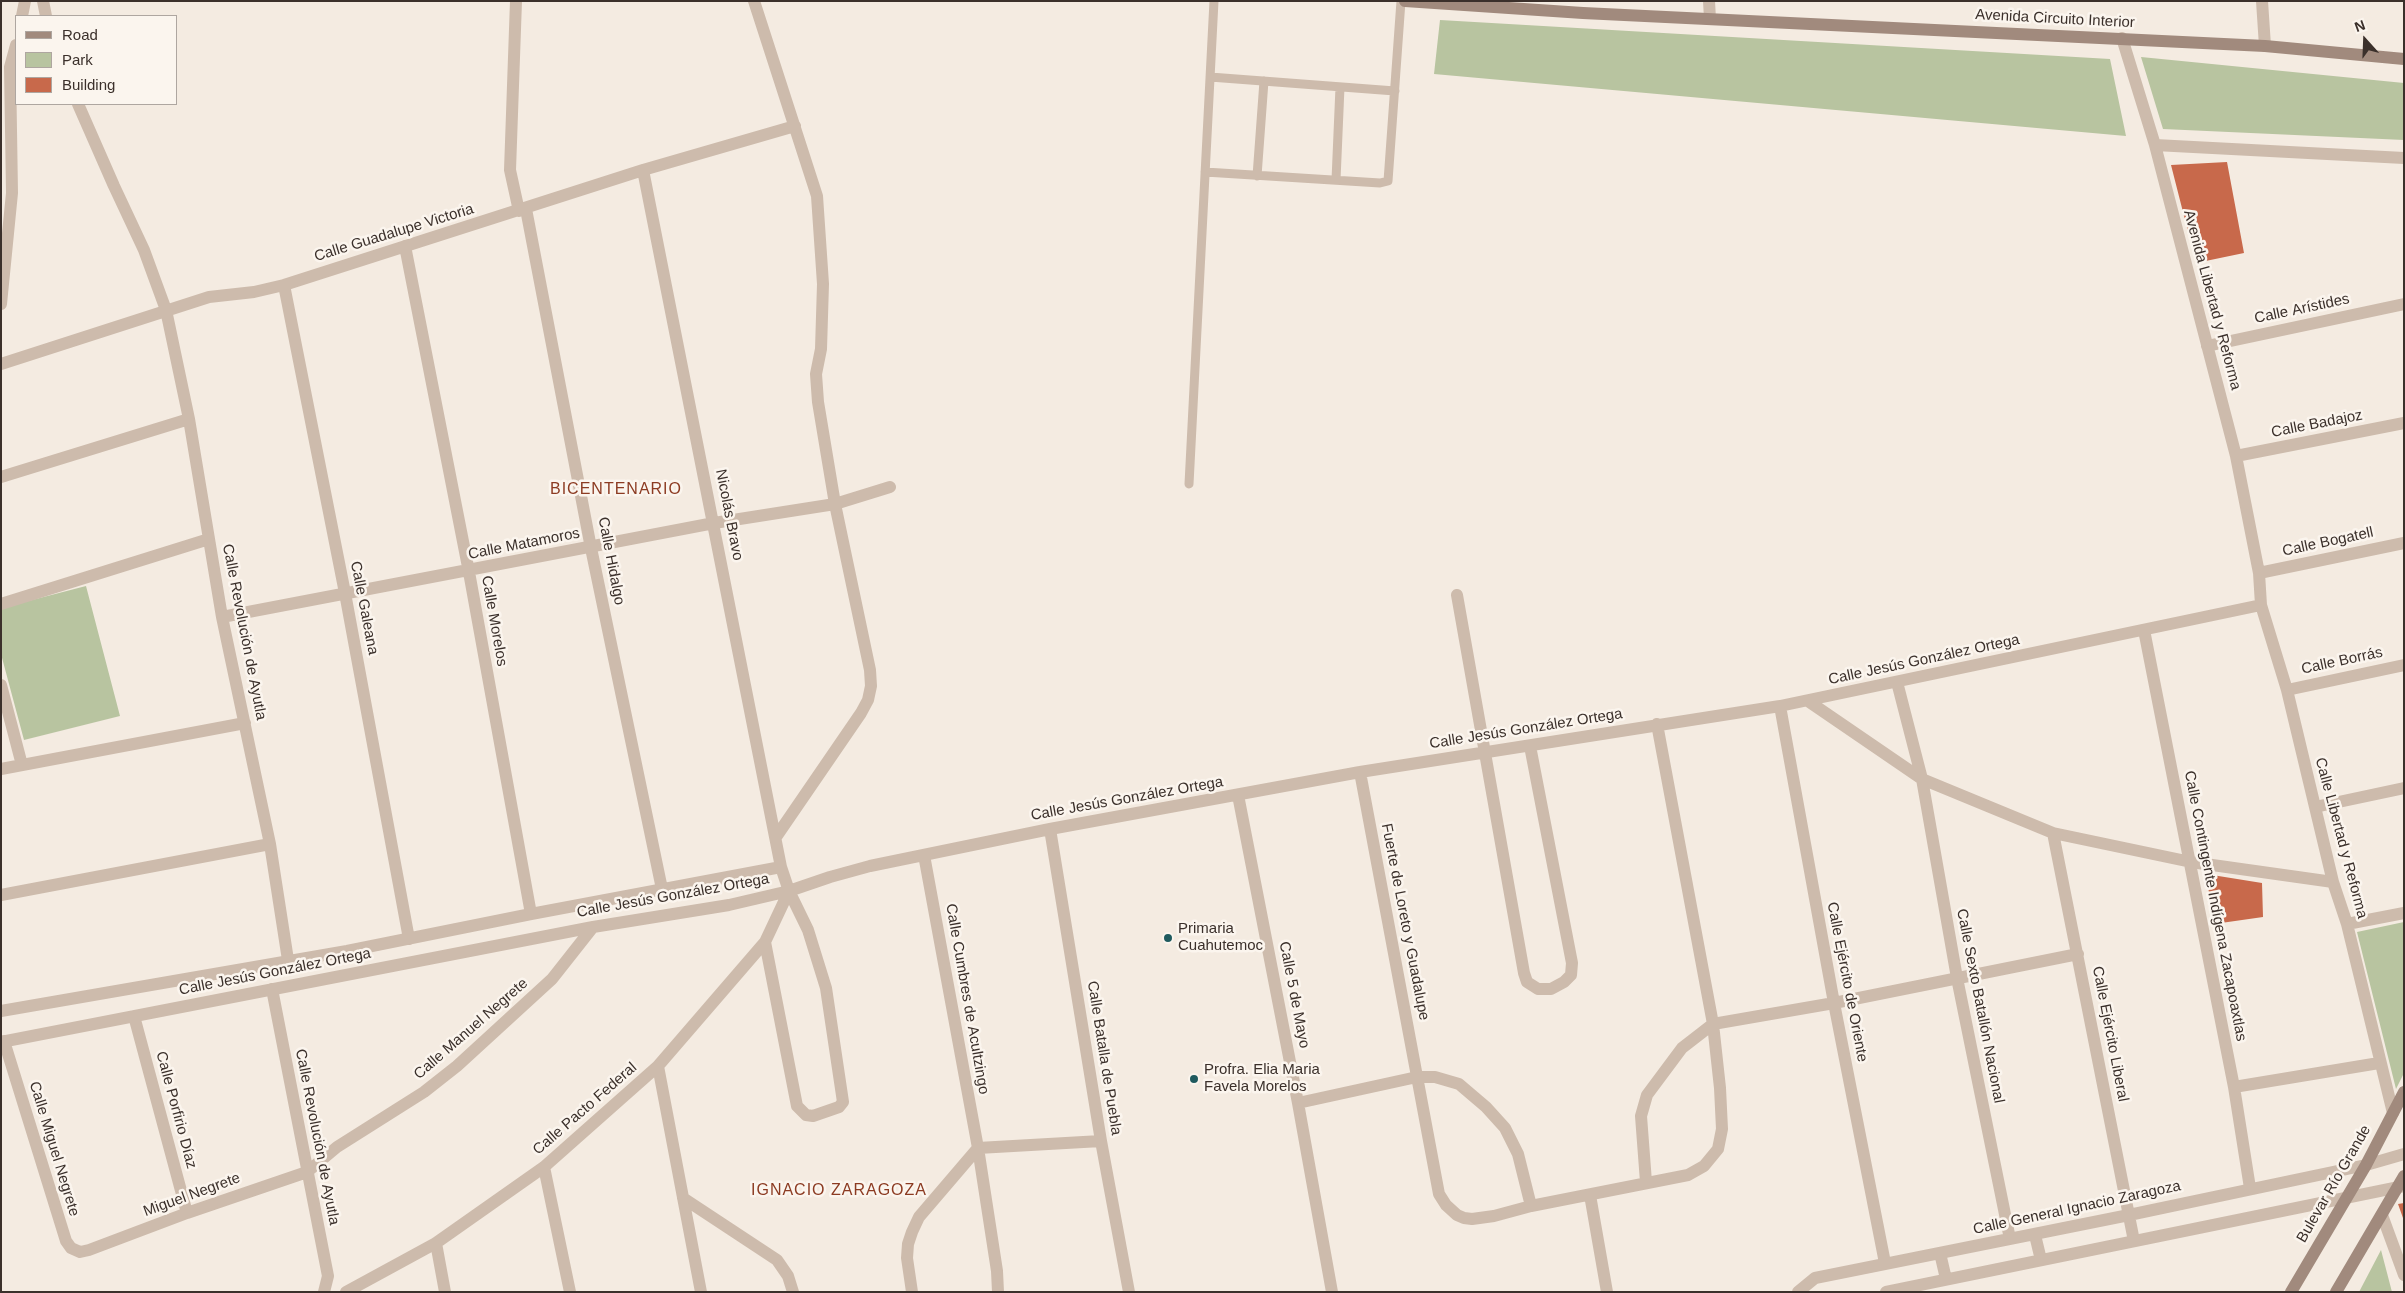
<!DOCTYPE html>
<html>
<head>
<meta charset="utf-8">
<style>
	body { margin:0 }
	#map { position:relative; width:2405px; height:1293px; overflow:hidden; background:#f4ebe1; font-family:Helvetica,sans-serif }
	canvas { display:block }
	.frame { position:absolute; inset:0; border:2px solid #3b302b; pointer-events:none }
	.legend { position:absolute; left:15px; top:15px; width:162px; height:90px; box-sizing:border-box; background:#fbf5ee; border:1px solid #aea6a0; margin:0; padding:6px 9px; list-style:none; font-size:15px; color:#3b302b }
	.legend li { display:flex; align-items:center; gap:10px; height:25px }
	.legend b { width:25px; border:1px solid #aea6a0 }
	.north { position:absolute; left:2340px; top:15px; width:50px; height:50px; -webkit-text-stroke:4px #fbf5ee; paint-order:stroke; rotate:340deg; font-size:14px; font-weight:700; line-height:20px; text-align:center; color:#3b302b }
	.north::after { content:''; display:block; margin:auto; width:18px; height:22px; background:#3b302b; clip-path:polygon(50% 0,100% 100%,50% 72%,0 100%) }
</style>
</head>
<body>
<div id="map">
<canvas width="2405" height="1293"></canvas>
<div class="frame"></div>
<ul class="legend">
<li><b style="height:6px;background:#a18a7d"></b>Road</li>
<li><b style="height:14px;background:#b8c4a0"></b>Park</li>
<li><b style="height:14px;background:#c8694b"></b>Building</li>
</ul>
<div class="north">N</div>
</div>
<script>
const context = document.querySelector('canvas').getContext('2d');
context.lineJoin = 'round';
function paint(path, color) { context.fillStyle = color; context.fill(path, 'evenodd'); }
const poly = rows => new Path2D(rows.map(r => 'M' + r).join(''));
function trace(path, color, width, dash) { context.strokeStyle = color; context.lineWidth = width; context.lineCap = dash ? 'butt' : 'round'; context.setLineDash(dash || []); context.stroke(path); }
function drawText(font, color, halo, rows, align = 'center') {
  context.font = font + ' Helvetica,sans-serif'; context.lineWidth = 5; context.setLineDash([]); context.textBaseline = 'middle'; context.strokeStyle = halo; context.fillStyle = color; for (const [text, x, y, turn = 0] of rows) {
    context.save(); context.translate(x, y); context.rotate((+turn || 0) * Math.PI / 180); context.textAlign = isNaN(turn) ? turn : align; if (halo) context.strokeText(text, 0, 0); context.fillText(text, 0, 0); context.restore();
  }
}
const green = poly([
	[1440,20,2110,59,2126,136,1434,74],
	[2141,57,2404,83,2404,140,2163,129],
	[86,586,120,716,24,740,1,654,1,608],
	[2404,922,2404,1073,2396,1089,2357,932],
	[2381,1250,2392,1292,2359,1292]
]);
const building = poly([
	[2227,162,2244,253,2196,263,2171,165],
	[2206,874,2262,883,2263,917,2214,924],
	[2404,1203,2404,1218,2403,1218,2398,1204]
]);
const service = poly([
	[1210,77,1395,91],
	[1205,172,1380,183,1388,181,1401,1],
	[1257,176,1264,81],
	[1336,180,1340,87],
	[1189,484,1214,1]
]);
const minor = poly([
	[43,1,46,16],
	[516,1,510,170,519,211],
	[754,1,817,196,823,284,821,349,816,374,818,402,835,504,870,670,871,686,868,700,861,713,776,837],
	[1709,1,1710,19],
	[2262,1,2265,46],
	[22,16,25,1],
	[2122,38,2155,145,2236,456,2259,573,2261,605,2287,690,2333,882,2347,924,2393,1113],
	[78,104,114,186,144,250,166,310,189,419,222,617,270,844,288,960],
	[2155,145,2404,158],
	[643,170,781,867,789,891,808,930,826,988,843,1102,839,1107,813,1116,806,1115,797,1106,765,942],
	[526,209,591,548,662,889],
	[405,246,469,572,531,914],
	[284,285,345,593,409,939],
	[1,304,12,193,10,67,16,45],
	[2207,346,2404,304],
	[1,364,209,297,254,292,284,285,643,170,795,126],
	[2236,456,2404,423],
	[1,477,189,419],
	[2259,573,2404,543],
	[1457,595,1524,973,1527,982,1538,989,1551,989,1564,982,1571,975,1572,963,1530,746],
	[1,604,209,539],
	[222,617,714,523,835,504,890,487],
	[2144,630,2234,1087,2250,1188],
	[1897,682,1922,779,1957,978,2010,1239],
	[1,685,22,765],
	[2287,690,2404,665],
	[1808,701,1922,779,2053,833,2191,862,2333,882],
	[1780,706,1834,1003,1885,1263],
	[1,769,245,723],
	[1360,772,1439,1194,1446,1205,1457,1215,1464,1218,1472,1219,1494,1216,1531,1206,1688,1175,1704,1166,1718,1149,1722,1129,1720,1088,1713,1024,1657,724],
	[1238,795,1298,1103,1332,1292],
	[2315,807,2404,788],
	[1050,829,1101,1141,1129,1292],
	[2053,833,2134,1241],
	[924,855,978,1148,997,1271,998,1292],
	[1,895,270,844],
	[2347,924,2404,913],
	[272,989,328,1276,324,1292],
	[1,1011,347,951,531,914,781,867],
	[134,1016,187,1213],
	[4,1041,66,1241,71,1248,80,1252,89,1250,187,1213,307,1172,337,1147,424,1092,457,1066,552,979,593,927],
	[1,1042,593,927,729,905,789,891,830,877,870,866,1050,829,1360,772,1780,706,2261,605],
	[658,1066,701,1292],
	[2234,1087,2379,1063],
	[1298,1103,1417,1077,1435,1077,1459,1084,1486,1107,1505,1128,1518,1154,1531,1206],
	[544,1167,570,1292],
	[1646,1182,1641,1116,1647,1095,1682,1048,1713,1024,1834,1003,2078,954],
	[1590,1195,1607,1292],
	[683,1198,777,1260,788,1276,793,1292],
	[2382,1215,2404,1275],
	[2035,1235,2041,1260],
	[436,1243,445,1292],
	[1940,1253,1946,1279],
	[346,1292,436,1243,544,1167,658,1066,765,942,789,891],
	[912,1292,907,1258,908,1244,912,1232,919,1217,978,1148,1101,1141],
	[1798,1292,1815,1278,2129,1215,2366,1165,2404,1154],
	[1886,1292,2404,1186]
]);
const secondary = poly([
	[1405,1,1583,13,2265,46,2404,59],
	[2291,1292,2366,1165,2404,1092],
	[2336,1292,2404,1176]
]);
const markers = [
	[1168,938,5,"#1f5a5e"],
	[1194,1079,5,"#1f5a5e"]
];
const streetNames = [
	["Avenida Circuito Interior",2055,19,3],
	["Calle Guadalupe Victoria",394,233,-17],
	["Avenida Libertad y Reforma",2212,300,75],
	["Calle Arístides",2302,309,-12],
	["Calle Badajoz",2317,424,-11],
	["Nicolás Bravo",729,515,79],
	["Calle Bogatell",2328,542,-12],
	["Calle Matamoros",524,544,-11],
	["Calle Hidalgo",611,561,79],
	["Calle Galeana",364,608,79],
	["Calle Morelos",494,621,80],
	["Calle Revolución de Ayutla",244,632,79],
	["Calle Jesús González Ortega",1924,660,-12],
	["Calle Borrás",2342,661,-12],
	["Calle Jesús González Ortega",1526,729,-9],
	["Calle Jesús González Ortega",1127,799,-10],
	["Calle Libertad y Reforma",2341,838,75],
	["Calle Jesús González Ortega",673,896,-10],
	["Calle Contingente Indígena Zacapoaxtlas",2215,906,79],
	["Fuerte de Loreto y Guadalupe",1405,922,79],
	["Calle Jesús González Ortega",275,972,-11],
	["Calle Ejército de Oriente",1847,982,79],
	["Calle 5 de Mayo",1294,995,79],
	["Calle Cumbres de Acultzingo",967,999,80],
	["Calle Sexto Batallón Nacional",1980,1006,79],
	["Calle Manuel Negrete",471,1029,-41],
	["Calle Ejército Liberal",2110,1034,79],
	["Calle Batalla de Puebla",1104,1058,81],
	["Calle Pacto Federal",585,1109,-41],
	["Calle Porfirio Díaz",176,1110,75],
	["Calle Revolución de Ayutla",317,1137,79],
	["Calle Miguel Negrete",54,1149,73],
	["Bulevar Río Grande",2334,1184,-60],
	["Miguel Negrete",192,1195,-20],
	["Calle General Ignacio Zaragoza",2077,1208,-12]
];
const poiNames = [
	["Primaria",1178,929],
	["Cuahutemoc",1178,946],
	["Profra. Elia Maria",1204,1070],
	["Favela Morelos",1204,1087]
];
const neighbourhoodNames = [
	["BICENTENARIO",616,490],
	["IGNACIO ZARAGOZA",839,1191]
];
paint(green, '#b8c4a0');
paint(building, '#c8694b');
trace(service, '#cdbbac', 9);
trace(minor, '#cdbbac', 12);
trace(secondary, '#a18a7d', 12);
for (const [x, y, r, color] of markers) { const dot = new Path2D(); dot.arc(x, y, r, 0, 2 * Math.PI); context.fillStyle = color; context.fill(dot); trace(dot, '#fbf5ee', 2); }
drawText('15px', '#3b302b', '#fbf5ee', streetNames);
drawText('15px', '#3b302b', '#fbf5ee', poiNames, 'left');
context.letterSpacing = '1px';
drawText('16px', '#8c3b22', '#fbf5ee', neighbourhoodNames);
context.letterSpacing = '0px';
</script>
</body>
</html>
